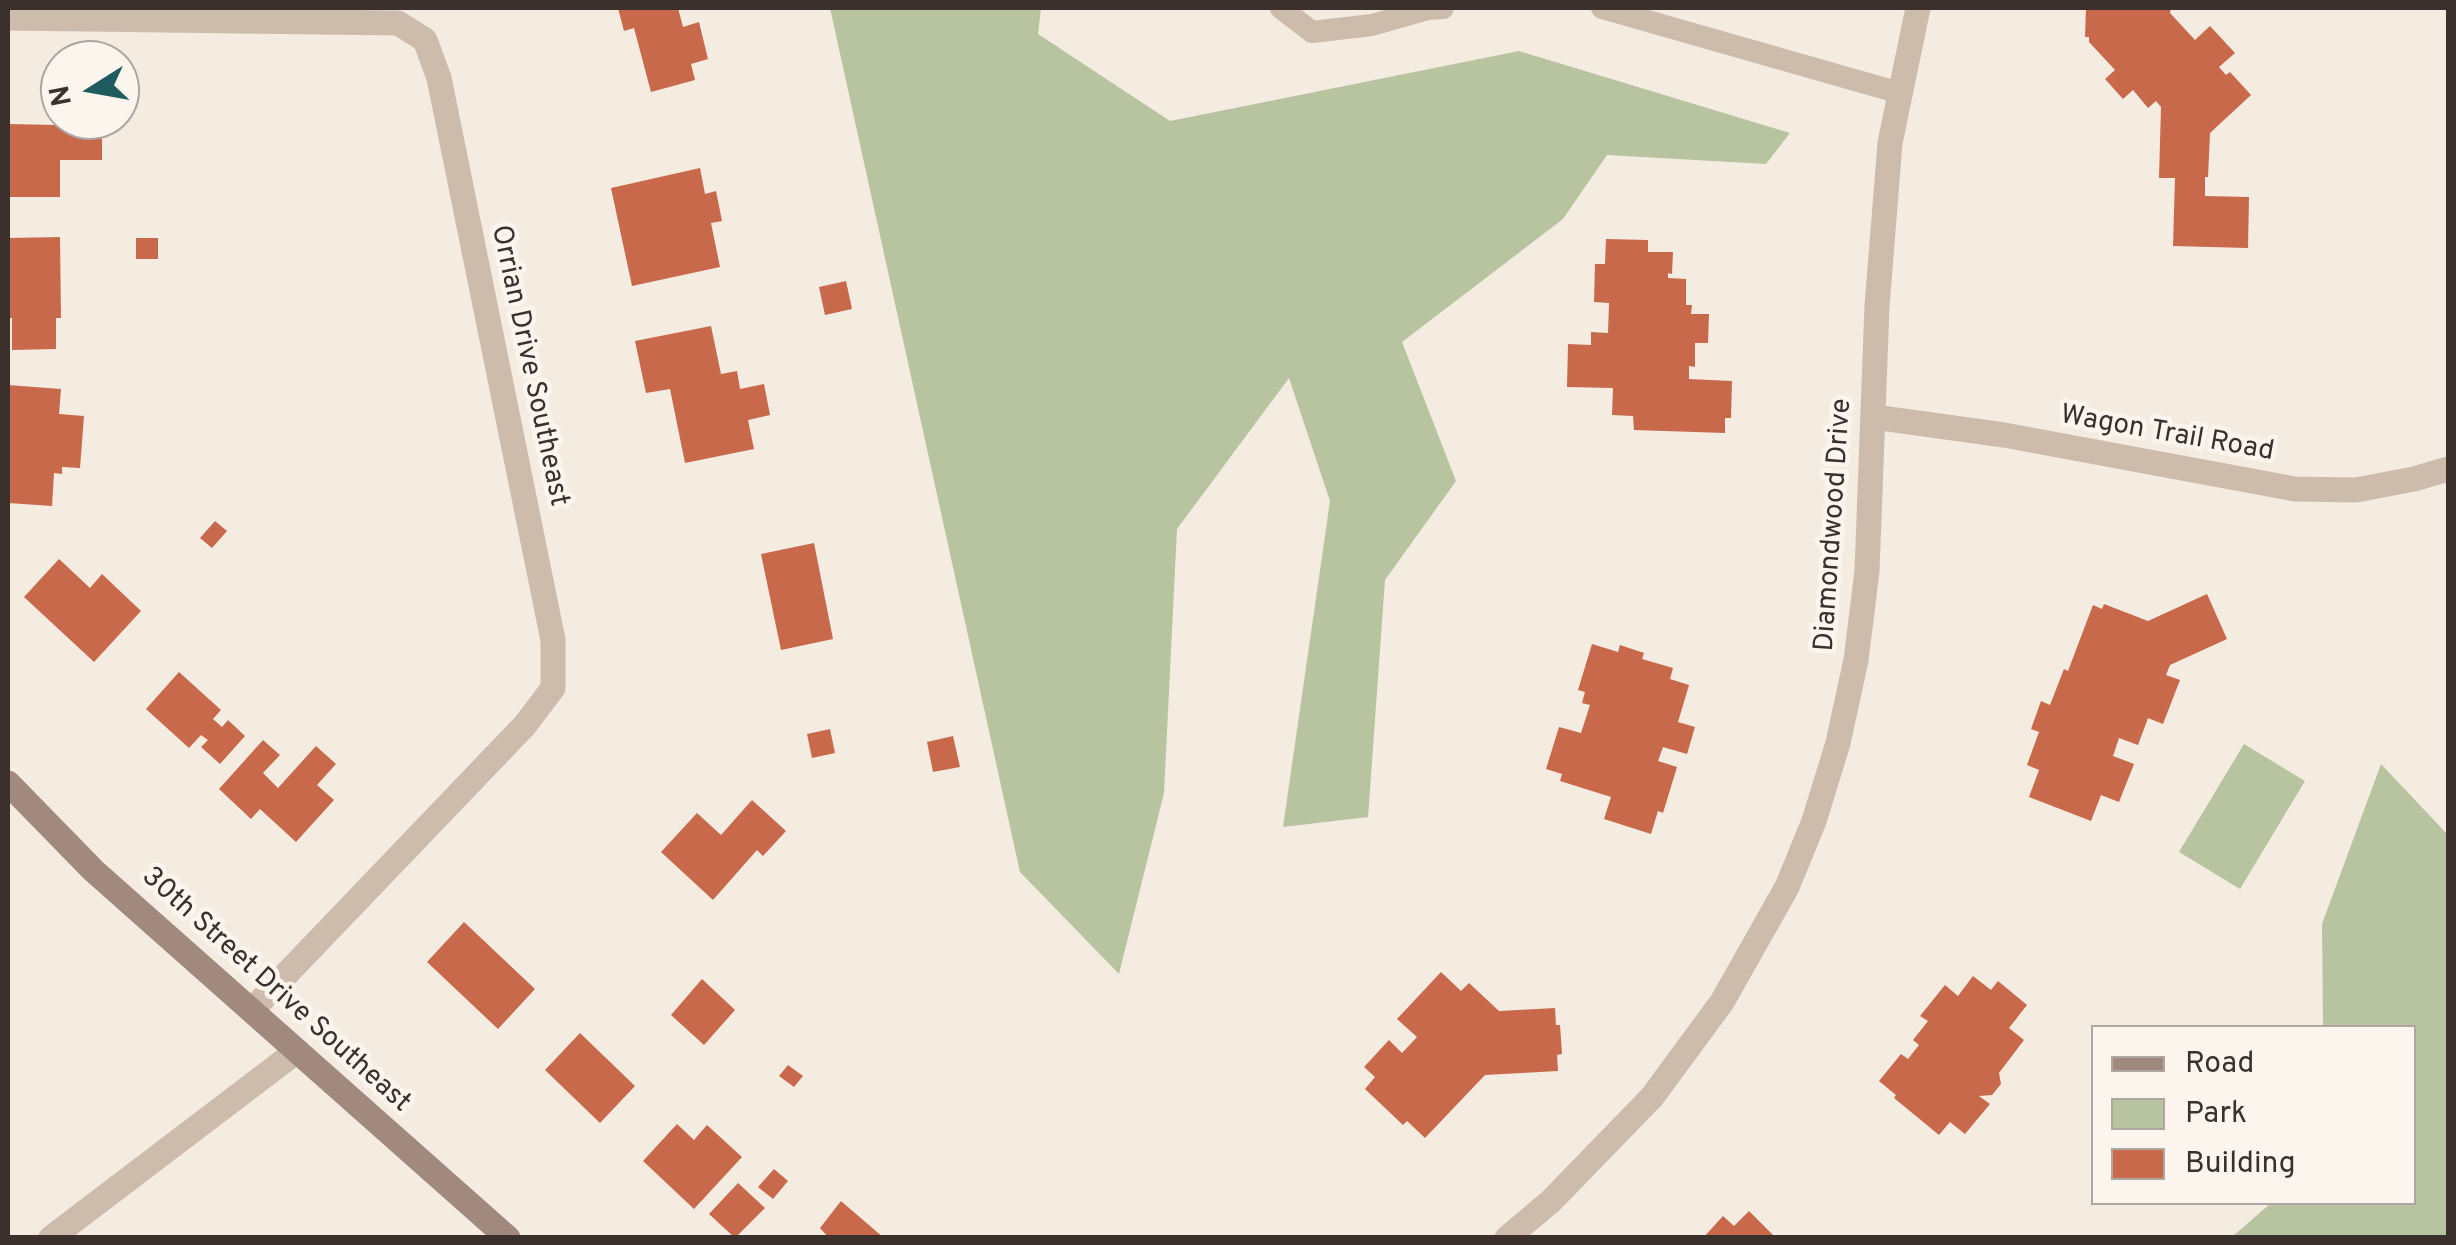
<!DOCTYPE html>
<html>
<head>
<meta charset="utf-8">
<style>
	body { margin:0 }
	#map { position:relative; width:2456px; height:1245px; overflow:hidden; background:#f4ebe1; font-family:Overpass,sans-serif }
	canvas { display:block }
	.frame { position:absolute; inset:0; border:10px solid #3b302b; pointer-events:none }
	.legend { position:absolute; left:2091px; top:1025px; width:325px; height:180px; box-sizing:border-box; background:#fbf5ee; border:2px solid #aea6a0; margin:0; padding:12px 18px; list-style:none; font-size:30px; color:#3b302b }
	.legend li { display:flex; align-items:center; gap:20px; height:50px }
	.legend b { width:50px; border:2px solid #aea6a0 }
	.north { position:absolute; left:40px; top:40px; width:100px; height:100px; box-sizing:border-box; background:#fbf5ee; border:2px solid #aea6a0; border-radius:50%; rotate:259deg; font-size:28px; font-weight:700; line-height:40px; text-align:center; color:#3b302b }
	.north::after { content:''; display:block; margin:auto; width:35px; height:45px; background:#1f5a5e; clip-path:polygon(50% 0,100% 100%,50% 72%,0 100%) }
</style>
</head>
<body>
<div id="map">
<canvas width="2456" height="1245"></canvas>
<div class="frame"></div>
<ul class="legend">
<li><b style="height:12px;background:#a18a7d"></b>Road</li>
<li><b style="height:28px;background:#b8c4a0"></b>Park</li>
<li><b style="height:28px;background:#c8694b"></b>Building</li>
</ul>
<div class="north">N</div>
</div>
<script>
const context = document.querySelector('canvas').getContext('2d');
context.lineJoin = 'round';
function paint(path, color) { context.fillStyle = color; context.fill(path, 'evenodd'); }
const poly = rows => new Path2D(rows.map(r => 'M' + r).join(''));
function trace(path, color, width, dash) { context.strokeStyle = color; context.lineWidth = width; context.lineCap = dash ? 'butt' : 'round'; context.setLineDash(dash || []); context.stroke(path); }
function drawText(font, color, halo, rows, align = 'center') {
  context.font = font + ' Overpass,sans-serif'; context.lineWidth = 9; context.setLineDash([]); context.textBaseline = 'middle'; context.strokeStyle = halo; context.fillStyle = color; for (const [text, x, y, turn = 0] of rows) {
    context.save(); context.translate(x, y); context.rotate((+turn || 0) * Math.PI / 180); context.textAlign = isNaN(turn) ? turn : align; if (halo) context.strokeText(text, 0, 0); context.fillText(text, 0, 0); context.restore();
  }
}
const green = poly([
	[830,8,1041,8,1038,34,1170,121,1519,51,1790,133,1766,164,1607,155,1563,219,1402,342,1456,481,1385,580,1368,817,1283,827,1330,501,1289,378,1177,529,1164,793,1119,974,1020,872],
	[2244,744,2305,781,2240,889,2179,852],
	[2381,764,2448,835,2448,1237,2232,1237,2271,1203,2414,1202,2414,1028,2323,1027,2322,924]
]);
const building = poly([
	[618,8,678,8,683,27,699,22,708,59,691,64,695,80,651,92,634,28,624,31],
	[2086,8,2171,8,2170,13,2195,40,2210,26,2235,53,2219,67,2226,75,2230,72,2251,95,2210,133,2208,177,2205,177,2205,196,2249,197,2248,248,2173,246,2175,178,2159,178,2161,107,2156,101,2148,108,2133,90,2123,99,2105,79,2115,70,2089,42,2089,37,2085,37],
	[56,117,60,117,60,120,102,120,102,160,60,160,60,197,8,197,8,124,56,125],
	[700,168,705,194,716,191,722,221,711,223,720,267,632,286,611,188],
	[60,237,61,318,56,318,56,349,12,350,12,318,8,318,8,238],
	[136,238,158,238,158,259,136,259],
	[1606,239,1648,240,1648,252,1673,252,1672,274,1668,273,1668,278,1686,279,1686,305,1692,305,1691,314,1709,314,1708,343,1695,343,1695,367,1689,366,1689,379,1732,381,1731,418,1725,418,1725,433,1634,430,1633,416,1612,415,1613,388,1567,387,1568,344,1591,345,1591,332,1608,333,1609,303,1594,302,1595,264,1605,264],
	[846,281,852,309,825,315,819,287],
	[711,326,721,374,737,371,740,389,764,384,770,415,748,420,754,449,685,463,670,389,646,393,635,341],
	[8,385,61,389,59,414,84,416,80,468,62,467,62,474,54,473,52,506,8,503],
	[215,521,227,531,212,548,200,538],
	[814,543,833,639,781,650,761,554],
	[59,559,90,588,102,574,141,611,94,662,24,597],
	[2207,594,2227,639,2170,665,2166,675,2180,680,2163,724,2148,718,2138,745,2119,738,2113,756,2134,764,2119,802,2101,795,2091,821,2029,797,2039,770,2027,765,2039,732,2031,729,2041,701,2050,705,2064,669,2068,671,2093,605,2102,609,2104,604,2148,621],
	[1592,644,1618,652,1620,645,1644,653,1642,659,1673,668,1670,679,1689,685,1678,722,1695,727,1687,754,1663,747,1658,761,1677,767,1663,813,1658,811,1651,834,1604,819,1611,797,1560,781,1562,774,1546,769,1559,727,1581,733,1590,705,1582,703,1585,692,1578,690],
	[179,672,221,710,213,719,222,727,228,720,245,736,220,764,201,747,208,740,201,735,189,748,146,709],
	[830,729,835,753,812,758,807,734],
	[953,736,960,767,933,772,927,742],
	[263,740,280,755,263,773,278,788,316,746,336,764,317,785,334,800,296,842,260,809,251,819,219,789],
	[752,800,786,831,763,856,757,850,713,900,661,852,697,813,721,835],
	[464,922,535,989,498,1029,427,962],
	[1441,972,1461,991,1469,983,1499,1011,1555,1008,1556,1025,1560,1025,1562,1054,1557,1055,1558,1071,1485,1075,1425,1138,1407,1121,1403,1125,1365,1089,1375,1077,1364,1067,1389,1040,1402,1053,1417,1037,1397,1019],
	[1973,976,1991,990,1998,981,2027,1005,2009,1028,2024,1040,1999,1073,2001,1084,1992,1095,1979,1096,1990,1104,1965,1134,1950,1122,1939,1135,1894,1098,1896,1095,1879,1081,1901,1054,1908,1059,1919,1045,1913,1040,1928,1021,1920,1016,1945,985,1958,996],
	[702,979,735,1010,704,1045,671,1015],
	[580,1033,635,1086,600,1123,545,1070],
	[788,1065,803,1076,794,1087,779,1076],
	[677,1124,694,1140,707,1125,742,1157,694,1209,643,1161],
	[774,1169,788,1181,773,1199,758,1187],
	[738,1183,765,1208,735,1238,709,1214],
	[841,1201,884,1238,829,1238,820,1228],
	[1749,1211,1776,1238,1703,1238,1723,1216,1734,1226]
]);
const lane = poly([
	[1281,8,1312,32,1372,25,1428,9,1443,8],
	[1602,8,1900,93]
]);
const street = poly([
	[8,18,398,23,425,40,439,78,553,640,553,688,525,725,252,1010],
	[1874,417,2004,435,2295,489,2356,490,2414,479,2448,469],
	[51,1238,297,1051],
	[1507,1238,1551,1201,1652,1097,1722,1002,1787,887,1814,821,1838,743,1856,660,1867,571,1877,306,1890,143,1918,8]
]);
const secondary = poly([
	[8,783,94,871,508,1238]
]);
const streetNames = [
	["Orrian Drive Southeast",528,366,78],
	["Wagon Trail Road",2167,435,10],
	["Diamondwood Drive",1835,525,-86],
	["30th Street Drive Southeast",275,991,42]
];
paint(green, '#b8c4a0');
paint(building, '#c8694b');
trace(lane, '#cdbbac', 22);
trace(street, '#cdbbac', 25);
trace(secondary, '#a18a7d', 25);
drawText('28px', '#3b302b', '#fbf5ee', streetNames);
</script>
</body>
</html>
